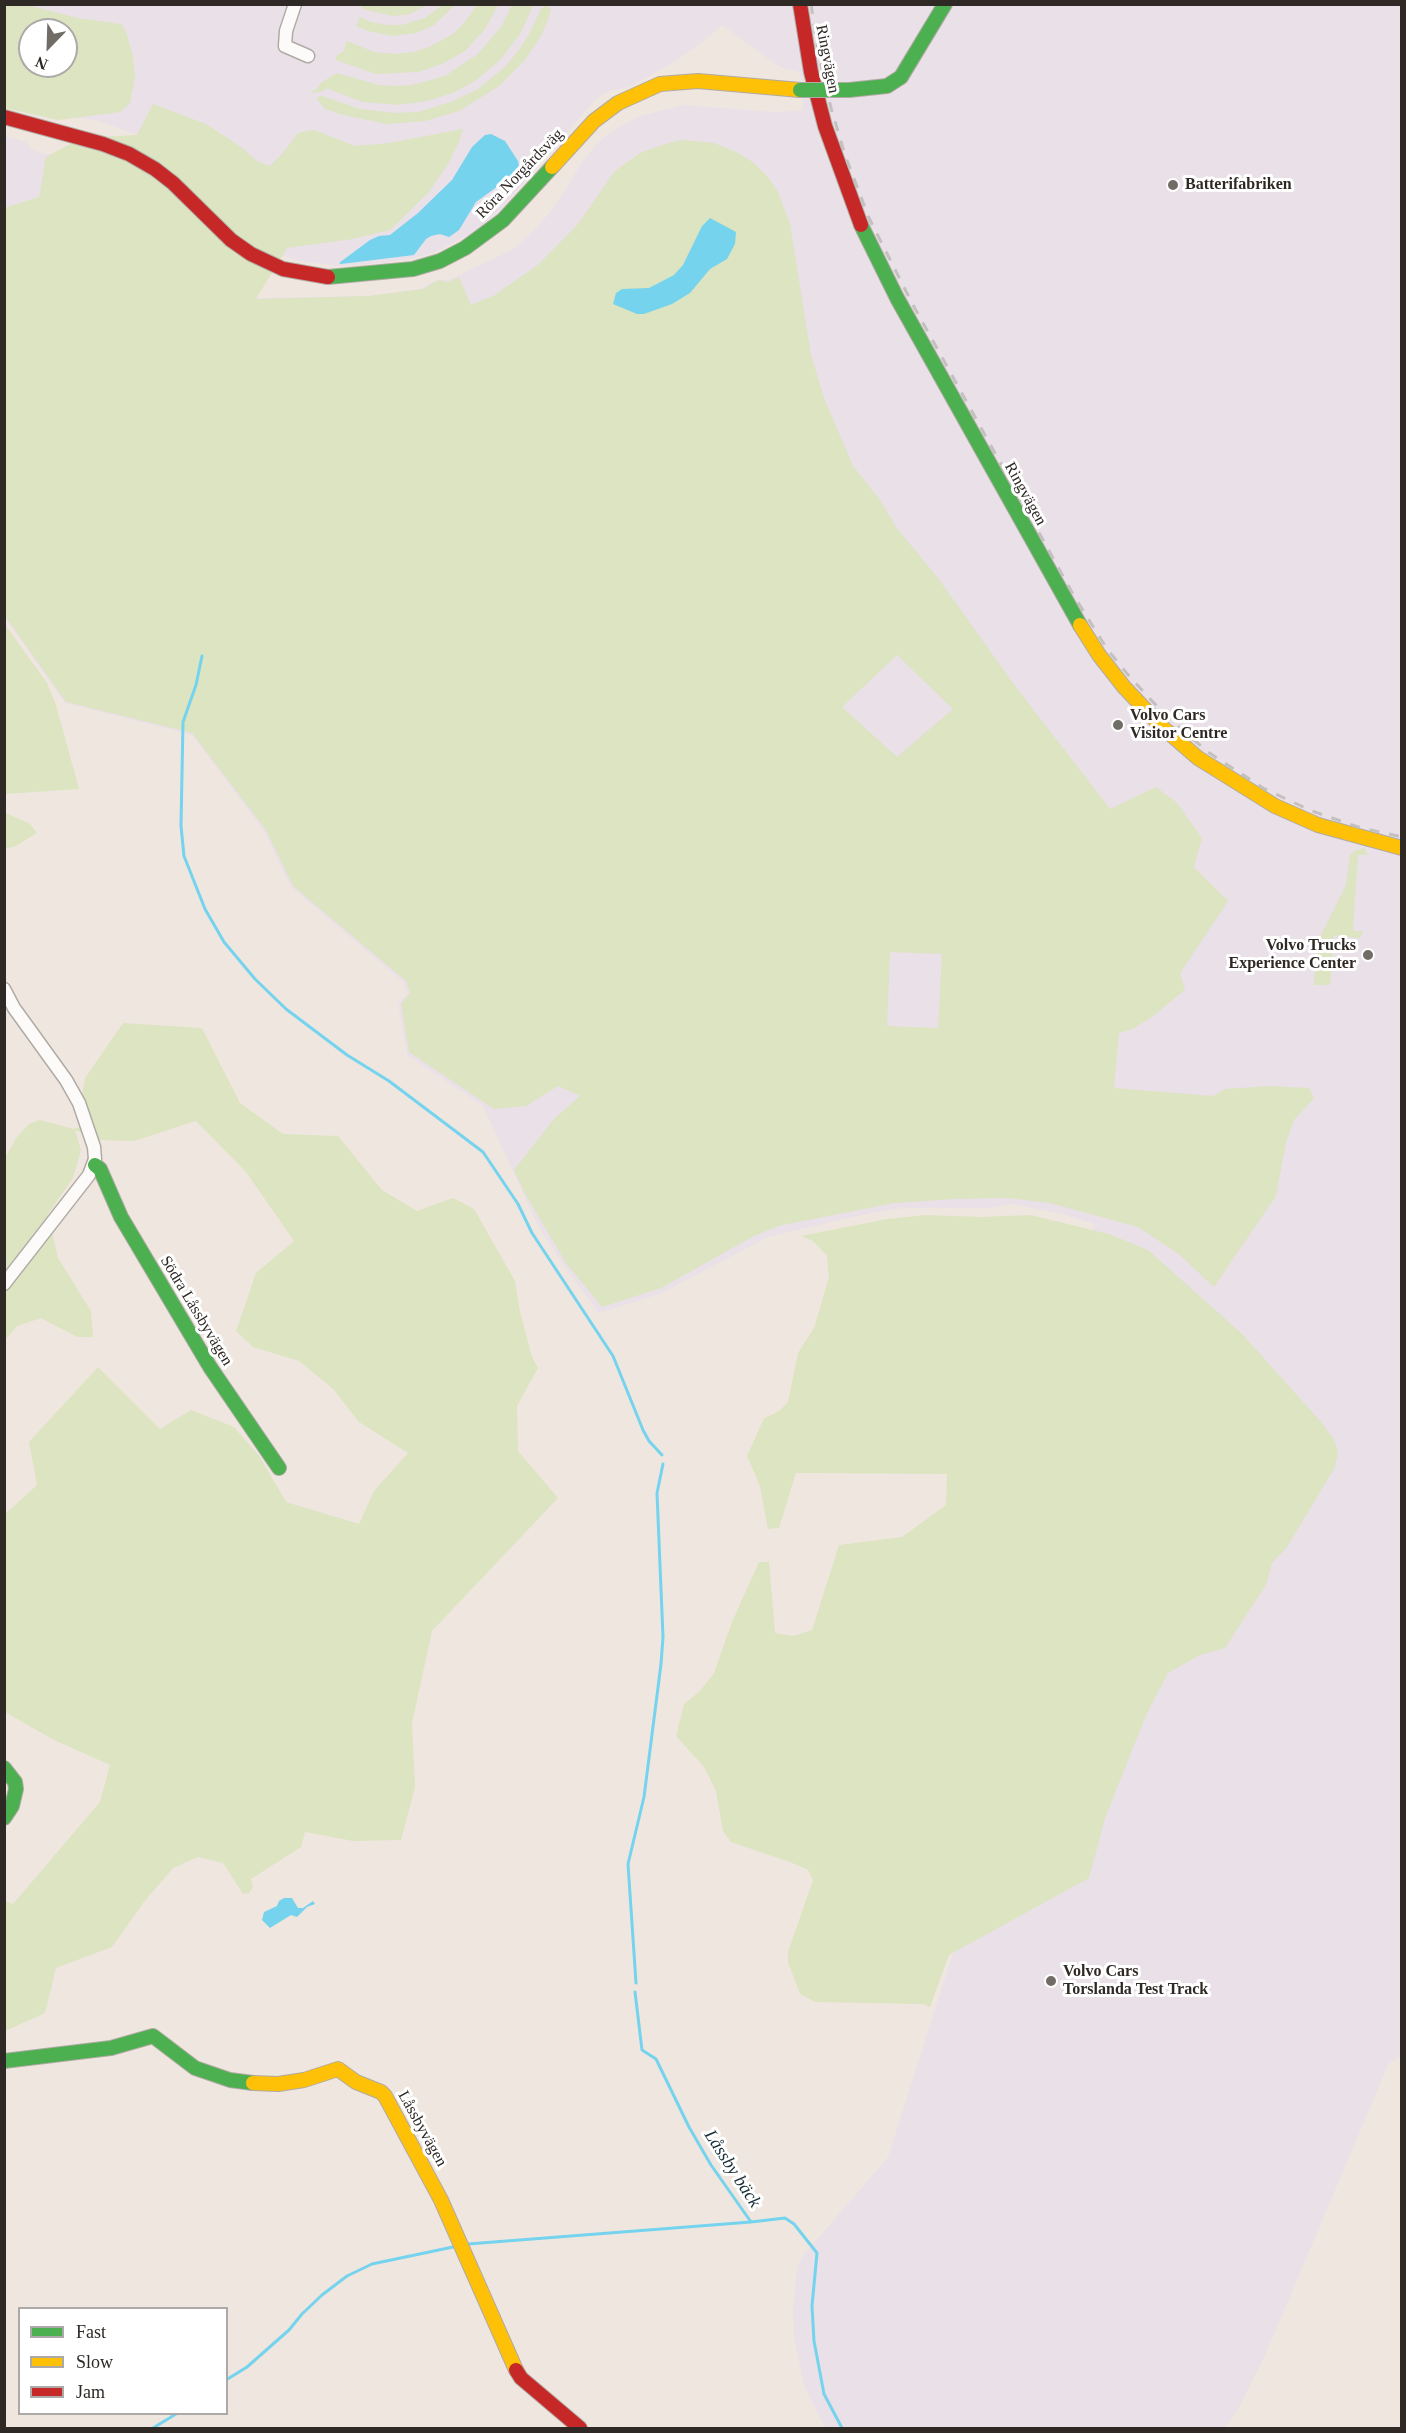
<!DOCTYPE html>
<html>
<head>
<meta charset="utf-8">
<style>
	body { margin:0 }
	#map { position:relative; width:1406px; height:2433px; overflow:hidden; background:#efe7df; font-family:Georgia,serif }
	canvas { display:block }
	.frame { position:absolute; inset:0; border:6px solid #2f2925; pointer-events:none }
	.legend { position:absolute; left:18px; top:2307px; width:210px; height:108px; box-sizing:border-box; background:#fff; border:2px solid #aca9a8; margin:0; padding:8px 10px; list-style:none; font-size:18px; color:#2f2925 }
	.legend li { display:flex; align-items:center; gap:12px; height:30px }
	.legend b { width:30px; border:2px solid #aca9a8 }
	.north { position:absolute; left:18px; top:18px; width:60px; height:60px; box-sizing:border-box; background:#fff; border:2px solid #aca9a8; border-radius:50%; rotate:203deg; font-size:16px; font-weight:700; line-height:24px; text-align:center; color:#2f2925 }
	.north::after { content:''; display:block; margin:auto; width:21px; height:27px; background:#726c66; clip-path:polygon(50% 0,100% 100%,50% 72%,0 100%) }
</style>
</head>
<body>
<div id="map">
<canvas width="1406" height="2433"></canvas>
<div class="frame"></div>
<ul class="legend">
<li><b style="height:8px;background:#4caf50"></b>Fast</li>
<li><b style="height:8px;background:#ffc107"></b>Slow</li>
<li><b style="height:8px;background:#c62828"></b>Jam</li>
</ul>
<div class="north">N</div>
</div>
<script>
const context = document.querySelector('canvas').getContext('2d');
context.lineJoin = 'round';
function paint(path, color) { context.fillStyle = color; context.fill(path, 'evenodd'); }
const poly = rows => new Path2D(rows.map(r => 'M' + r).join(''));
function trace(path, color, width, dash) { context.strokeStyle = color; context.lineWidth = width; context.lineCap = dash ? 'butt' : 'round'; context.setLineDash(dash || []); context.stroke(path); }
function drawText(font, color, halo, rows, align = 'center') {
  context.font = font + ' Georgia,serif'; context.lineWidth = 6; context.setLineDash([]); context.textBaseline = 'middle'; context.strokeStyle = halo; context.fillStyle = color; for (const [text, x, y, turn = 0] of rows) {
    context.save(); context.translate(x, y); context.rotate((+turn || 0) * Math.PI / 180); context.textAlign = isNaN(turn) ? turn : align; if (halo) context.strokeText(text, 0, 0); context.fillText(text, 0, 0); context.restore();
  }
}
const industrial = poly([
	[5,5,1401,5,1401,2056,1389,2063,1266,2353,1237,2411,1225,2428,825,2428,804,2385,794,2338,793,2310,797,2269,801,2258,888,2157,952,1956,971,1831,1053,1433,1094,1224,1063,1214,1012,1204,990,1208,904,1208,871,1213,768,1237,660,1294,599,1313,563,1265,537,1224,483,1106,407,1055,398,1003,408,994,402,981,291,887,264,831,192,735,65,703,5,618,4,136,26,142,32,150,58,157,254,280,257,298,368,296,420,289,439,279,448,280,512,250,534,230,550,212,564,192,582,162,595,146,609,133,640,116,682,105,776,112,802,110,802,82,799,72,779,67,722,25,710,36,677,60,630,87,609,91,595,100,501,209,475,231,436,252,414,258,384,263,340,266,304,262,277,254,147,138,95,120,63,116,5,103],
	[30,30,66,30,66,66,30,66]
]);
const green = poly([
	[5,4,27,5,78,18,121,24,126,32,133,56,135,77,130,103,120,112,58,120,5,108],
	[30,30,66,30,66,66,30,66],
	[363,4,427,4,427,5,410,14,393,16,370,11,361,8],
	[442,5,455,5,434,25,416,33,393,36,368,31,356,26,360,17,371,22,388,25,401,25,425,18],
	[477,5,498,5,485,29,465,51,442,64,418,72,376,74,336,60,335,57,344,51,347,41,374,52,395,54,414,52,429,47,453,34,464,23],
	[512,5,539,5,533,6,520,34,499,61,475,81,453,93,427,101,398,105,363,102,326,88,324,91,312,93,311,91,316,90,322,82,337,73,378,85,395,86,412,85,445,76,478,54,501,27],
	[546,5,551,9,549,17,541,36,524,61,499,86,459,111,425,121,387,124,339,114,325,109,317,99,317,97,322,96,360,109,395,113,418,112,451,102,478,89,504,68,518,51,528,36,541,9],
	[153,104,206,124,241,147,257,161,270,166,283,153,298,133,314,130,355,146,389,143,463,129,459,142,448,164,428,193,390,230,353,239,287,248,256,299,368,296,423,289,439,280,448,282,459,277,471,305,495,295,539,264,578,224,615,171,640,153,668,143,682,140,714,143,738,153,754,163,767,176,778,192,790,224,811,355,824,398,853,466,880,500,896,527,938,578,1012,682,1110,809,1156,787,1177,803,1202,838,1194,867,1228,901,1180,973,1185,990,1153,1016,1133,1029,1119,1033,1114,1088,1213,1096,1226,1089,1269,1086,1309,1088,1314,1098,1294,1120,1286,1142,1276,1196,1214,1287,1180,1255,1138,1227,1050,1203,1007,1198,954,1199,894,1203,778,1226,752,1237,661,1288,602,1307,566,1263,523,1190,514,1170,554,1119,580,1096,558,1086,526,1106,494,1109,409,1052,401,1004,410,993,406,981,293,886,266,830,192,733,66,702,5,616,4,208,39,197,46,157,82,138,137,135],
	[897,655,953,709,897,757,842,707],
	[890,952,942,954,938,1028,887,1026],
	[4,623,47,683,56,705,79,789,5,794],
	[4,812,30,824,37,833,16,846,5,849],
	[1364,848,1368,855,1358,855,1353,931,1363,931,1360,938,1334,936,1330,985,1314,985,1315,964,1320,937,1346,885,1350,855,1354,851],
	[123,1023,202,1028,240,1103,283,1134,338,1136,382,1190,417,1211,453,1198,474,1209,515,1281,520,1312,532,1357,538,1368,517,1406,518,1451,558,1498,432,1631,412,1723,415,1787,401,1840,353,1841,305,1832,301,1847,251,1879,253,1887,249,1893,243,1894,223,1863,198,1857,173,1868,144,1902,112,1947,56,1968,45,2013,5,2031,5,1901,13,1904,100,1802,110,1765,54,1740,5,1712,5,1514,37,1485,29,1442,98,1367,160,1429,191,1410,234,1427,260,1457,286,1502,359,1524,374,1491,408,1453,359,1422,333,1389,299,1361,253,1347,236,1331,256,1273,294,1241,246,1172,196,1121,134,1141,98,1140,75,1130,81,1150,73,1178,48,1214,58,1258,91,1311,93,1337,77,1337,41,1318,17,1326,5,1340,5,1158,17,1137,29,1124,40,1120,74,1129,93,1123,82,1096,85,1078],
	[926,1215,981,1217,1030,1215,1109,1234,1148,1250,1242,1334,1322,1423,1334,1440,1338,1452,1335,1467,1287,1547,1272,1563,1266,1585,1225,1648,1200,1655,1168,1673,1146,1715,1105,1818,1089,1878,949,1955,930,2007,923,2004,815,2002,800,1994,788,1962,788,1952,813,1880,808,1870,790,1862,731,1842,723,1831,716,1791,704,1767,676,1736,684,1704,699,1692,714,1673,732,1622,759,1562,769,1562,775,1633,794,1636,812,1630,839,1545,902,1537,946,1505,947,1474,796,1473,779,1528,768,1529,760,1486,747,1456,764,1418,778,1412,788,1402,798,1353,814,1328,829,1277,827,1256,813,1241,801,1236,887,1219]
]);
const water = poly([
	[491,134,505,141,518,161,519,167,509,178,476,202,459,230,449,237,440,234,431,236,426,239,414,255,341,264,339,263,370,240,379,236,390,235,418,213,452,180,472,147,485,135],
	[710,218,736,232,735,244,727,259,710,269,690,293,672,304,644,314,637,314,613,304,616,293,622,289,649,288,674,275,683,265,702,226],
	[284,1898,292,1898,298,1908,303,1908,313,1901,315,1904,307,1907,297,1917,291,1915,270,1928,262,1920,264,1912,277,1906,279,1901]
]);
const stream = poly([
	[202,656,196,685,183,722,181,826,184,856,205,909,224,942,255,979,286,1009,347,1055,389,1081,483,1152,518,1204,532,1233,613,1356,643,1430,649,1441,662,1455],
	[636,1983,628,1864,644,1797,661,1664,663,1637,657,1493,663,1464],
	[635,1992,642,2050,656,2059,689,2127,711,2165,751,2222,785,2218,794,2224,817,2253,812,2306,814,2341,824,2394,842,2428],
	[468,2244,751,2222],
	[226,2380,247,2367,289,2330,302,2314,322,2295,347,2276,372,2264,453,2247],
	[153,2428,176,2414]
]);
const street = poly([
	[295,4,286,31,285,46,308,56],
	[4,989,14,1008,66,1080,79,1103,94,1147,95,1159,89,1175,4,1284]
]);
const fast = poly([
	[849,90,887,86,901,77,945,4],
	[861,225,897,298,1080,625],
	[328,277,413,269,440,261,465,248,503,220,552,167],
	[95,1165,100,1169,121,1217,210,1367,279,1468],
	[4,1768,15,1782,16,1789,12,1806,4,1818],
	[4,2061,111,2048,153,2036,195,2068,230,2080,253,2083]
]);
const slow = poly([
	[552,167,594,121,618,103,660,84,698,81,800,90],
	[1080,625,1099,655,1124,687,1161,726,1198,758,1275,806,1318,825,1402,848],
	[253,2083,278,2084,304,2080,338,2069,356,2082,381,2092,385,2096,441,2200,516,2370]
]);
const jam = poly([
	[800,4,811,72,825,126,861,225],
	[4,117,103,144,129,154,155,169,173,183,231,240,251,254,283,269,328,277],
	[516,2370,521,2378,580,2428]
]);
const rail = poly([
	[811,4,818,52,831,108,845,155,869,218,913,305,1074,596,1107,649,1129,676,1166,716,1208,752,1234,769,1263,788,1312,811,1358,827,1402,837]
]);
const fastBridge = poly([
	[800,90,849,90]
]);
const markers = [
	[1173,185,6,"#726c66"],
	[1118,725,6,"#726c66"],
	[1368,955,6,"#726c66"],
	[1051,1981,6,"#726c66"]
];
const streetNames = [
	["Ringvägen",827,59,79],
	["Röra Norgårdsväg",520,174,-46],
	["Ringvägen",1025,494,61],
	["Södra Låssbyvägen",196,1311,59],
	["Låssbyvägen",422,2129,61]
];
const poiNames = [
	["Batterifabriken",1185,185],
	["Volvo Cars",1130,716],
	["Visitor Centre",1130,734],
	["Volvo Trucks",1356,946,"right"],
	["Experience Center",1356,964,"right"],
	["Volvo Cars",1063,1972],
	["Torslanda Test Track",1063,1990]
];
const waterNames = [
	["Låssby bäck",732,2169,57]
];
paint(industrial, '#eae0e8');
paint(green, '#dce4c1');
paint(water, '#75d3ee');
trace(stream, '#75d3ee', 3);
trace(street, '#b0aaa4', 15);
trace(fast, '#b0aaa4', 16);
trace(slow, '#b0aaa4', 16);
trace(jam, '#b0aaa4', 16);
trace(street, '#fdfbfa', 12);
trace(fast, '#4caf50', 14);
trace(slow, '#ffc107', 14);
trace(jam, '#c62828', 14);
trace(rail, '#c3c1bf', 3, [10, 10]);
trace(fastBridge, '#b0aaa4', 16, []);
trace(fastBridge, '#4caf50', 14);
for (const [x, y, r, color] of markers) { const dot = new Path2D(); dot.arc(x, y, r, 0, 2 * Math.PI); context.fillStyle = color; context.fill(dot); trace(dot, '#fff', 2); }
drawText('16px', '#2f2925', '#fff', streetNames);
drawText('bold 16px', '#2f2925', '#fff', poiNames, 'left');
drawText('italic 18px', '#172d36', '#fff', waterNames);
</script>
</body>
</html>
